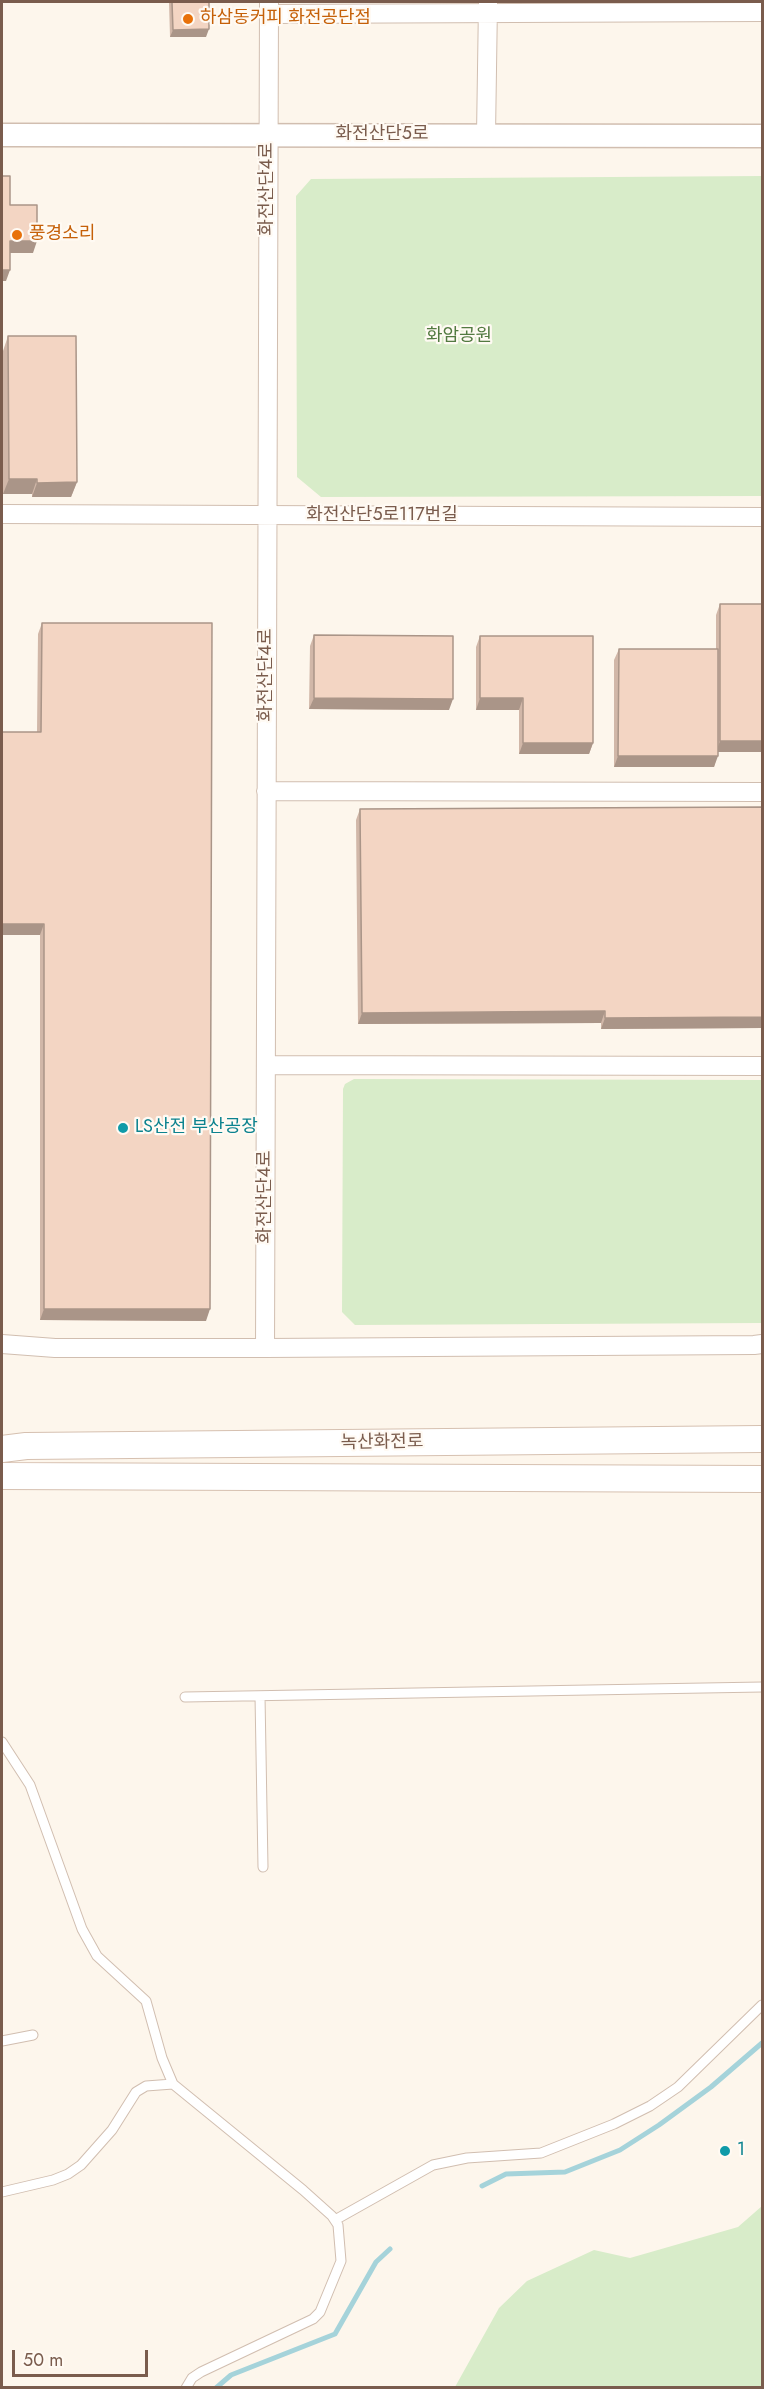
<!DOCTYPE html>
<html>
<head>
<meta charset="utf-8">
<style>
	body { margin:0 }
	#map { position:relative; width:764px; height:2389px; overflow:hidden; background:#fdf6ec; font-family:Jost,sans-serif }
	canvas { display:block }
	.frame { position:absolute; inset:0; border:3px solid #7a5c4d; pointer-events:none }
	.scale { position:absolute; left:12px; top:2350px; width:136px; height:27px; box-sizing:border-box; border:3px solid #7a5c4d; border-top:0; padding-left:8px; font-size:18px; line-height:21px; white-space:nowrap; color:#7a5c4d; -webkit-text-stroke:4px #fffaf3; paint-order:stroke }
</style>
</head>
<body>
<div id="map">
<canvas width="764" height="2389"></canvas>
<div class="frame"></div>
<div class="scale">50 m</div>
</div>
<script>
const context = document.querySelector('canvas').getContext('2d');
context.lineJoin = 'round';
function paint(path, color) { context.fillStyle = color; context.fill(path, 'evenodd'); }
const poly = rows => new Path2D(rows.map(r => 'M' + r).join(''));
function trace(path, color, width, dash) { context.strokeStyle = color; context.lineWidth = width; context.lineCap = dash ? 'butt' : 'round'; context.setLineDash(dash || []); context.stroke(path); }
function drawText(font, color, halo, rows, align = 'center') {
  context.font = font + ' Jost,"Noto Sans KR",sans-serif'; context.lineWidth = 4.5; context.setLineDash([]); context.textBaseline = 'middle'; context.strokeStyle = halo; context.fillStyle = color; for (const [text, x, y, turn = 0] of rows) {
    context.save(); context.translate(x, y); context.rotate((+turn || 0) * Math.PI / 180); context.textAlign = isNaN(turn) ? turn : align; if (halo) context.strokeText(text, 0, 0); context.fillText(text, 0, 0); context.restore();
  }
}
const green = poly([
	[762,176,762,496,321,497,297,477,296,196,311,179],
	[354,1079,762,1080,762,1323,355,1325,342,1312,343,1089,345,1084],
	[762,2206,762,2387,455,2387,499,2308,527,2281,594,2250,630,2258,738,2227]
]);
const stream = poly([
	[482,2186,506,2174,565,2172,620,2150,659,2125,711,2087,762,2043],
	[216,2388,231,2375,335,2334,376,2262,390,2249]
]);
const service = poly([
	[260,1696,263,1867],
	[185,1697,762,1687],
	[2,1742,30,1785,82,1929,97,1956,146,2001,162,2058,173,2084,303,2190,332,2216,338,2225,341,2261,320,2312,313,2319,201,2372,192,2378,186,2388],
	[2,2041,33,2035],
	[2,2192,53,2180,68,2174,81,2165,112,2130,136,2092,146,2086,173,2084],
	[335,2220,433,2165,467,2158,541,2153,614,2124,650,2106,678,2087,762,2005]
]);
const minor = poly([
	[269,14,762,12],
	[486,135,488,3],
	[2,514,762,517],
	[266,791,762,792],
	[266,1065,762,1066],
	[2,1344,55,1348,265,1348,754,1345,762,1344],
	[265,1348,269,2]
]);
const tertiary = poly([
	[2,135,762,136]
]);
const secondary = poly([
	[2,1449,26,1446,762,1439],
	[2,1476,762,1479]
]);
const wall = poly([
	[169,2,209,2,206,37,170,37],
	[8,336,77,482,71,497,32,497,32,494,3,494,3,351],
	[720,604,762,752,718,752,714,767,614,767,614,660,619,649,716,649,716,615],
	[42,623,206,1321,40,1320,40,935,2,935,37,732,38,634],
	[314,635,449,710,309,709,310,646],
	[480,636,593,743,589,754,519,754,519,710,476,710,476,647],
	[762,807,762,1028,601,1029,601,1023,358,1024,356,820,360,809]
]);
const shadedWall = poly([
	[209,29,206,37,170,37,173,30],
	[10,241,37,241,33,253,6,253],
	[2,270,10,270,6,281,2,281],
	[9,479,37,479,32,494,3,494],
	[77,482,71,497,32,497,37,483],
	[314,698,453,699,449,710,309,709],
	[480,698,523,698,519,710,476,710],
	[720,741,762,741,762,752,716,752],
	[523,743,593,743,589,754,519,754],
	[618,756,718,756,714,767,614,767],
	[2,924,44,924,40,935,2,935],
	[605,1011,601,1023,358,1024,362,1013],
	[762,1017,762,1028,601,1029,605,1018],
	[44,1309,210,1309,206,1321,40,1320]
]);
const building = poly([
	[172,2,209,2,209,29,173,30,172,2],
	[2,176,10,176,10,205,37,205,37,241,10,241,10,270,2,270,2,176],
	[8,336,76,336,77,482,37,483,37,479,9,479,8,336],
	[720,604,762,604,762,741,720,741,720,604],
	[42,623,212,623,210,1309,44,1309,44,924,2,924,2,732,41,732,42,623],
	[314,635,453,636,453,699,314,698,314,635],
	[480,636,593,636,593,743,523,743,523,698,480,698,480,636],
	[619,649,718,649,718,756,618,756,619,649],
	[762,807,762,1017,605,1018,605,1011,362,1013,360,809,762,807]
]);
const markers = [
	[188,19,6,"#e8710a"],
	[17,235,6,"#e8710a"],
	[123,1128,6,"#0f9aa8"],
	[725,2151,6,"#0f9aa8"]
];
const foodNames = [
	["하삼동커피 화전공단점",200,19],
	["풍경소리",29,235]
];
const streetNames = [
	["화전산단5로",382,135],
	["화전산단4로",268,189,-90],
	["화전산단5로117번길",382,516],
	["화전산단4로",267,675,-90],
	["화전산단4로",266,1197,-90],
	["녹산화전로",382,1443,-1]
];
const parkNames = [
	["화암공원",459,337]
];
const cultureNames = [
	["LS산전 부산공장",135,1128],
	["1",737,2151]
];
paint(green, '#d8ecc9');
trace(stream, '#a5d3da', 5);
trace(service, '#d1beb0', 11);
trace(minor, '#d1beb0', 20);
trace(tertiary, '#d1beb0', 25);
trace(secondary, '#d6c0b0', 28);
trace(service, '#fff', 9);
trace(minor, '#fff', 18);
trace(tertiary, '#fff', 22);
trace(secondary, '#fff', 26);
paint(wall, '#d1b7a8');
paint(shadedWall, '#aa9588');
paint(building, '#f3d5c3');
trace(building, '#aa9588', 1.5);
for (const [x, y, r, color] of markers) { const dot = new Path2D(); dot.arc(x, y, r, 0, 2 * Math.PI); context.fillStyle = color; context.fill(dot); trace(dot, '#fffaf3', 2); }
drawText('18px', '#c56008', '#fffaf3', foodNames, 'left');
drawText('18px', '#7a5c4d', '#fffaf3', streetNames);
drawText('18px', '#537a41', '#fffaf3', parkNames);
drawText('18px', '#0d838f', '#fffaf3', cultureNames, 'left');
</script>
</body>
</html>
